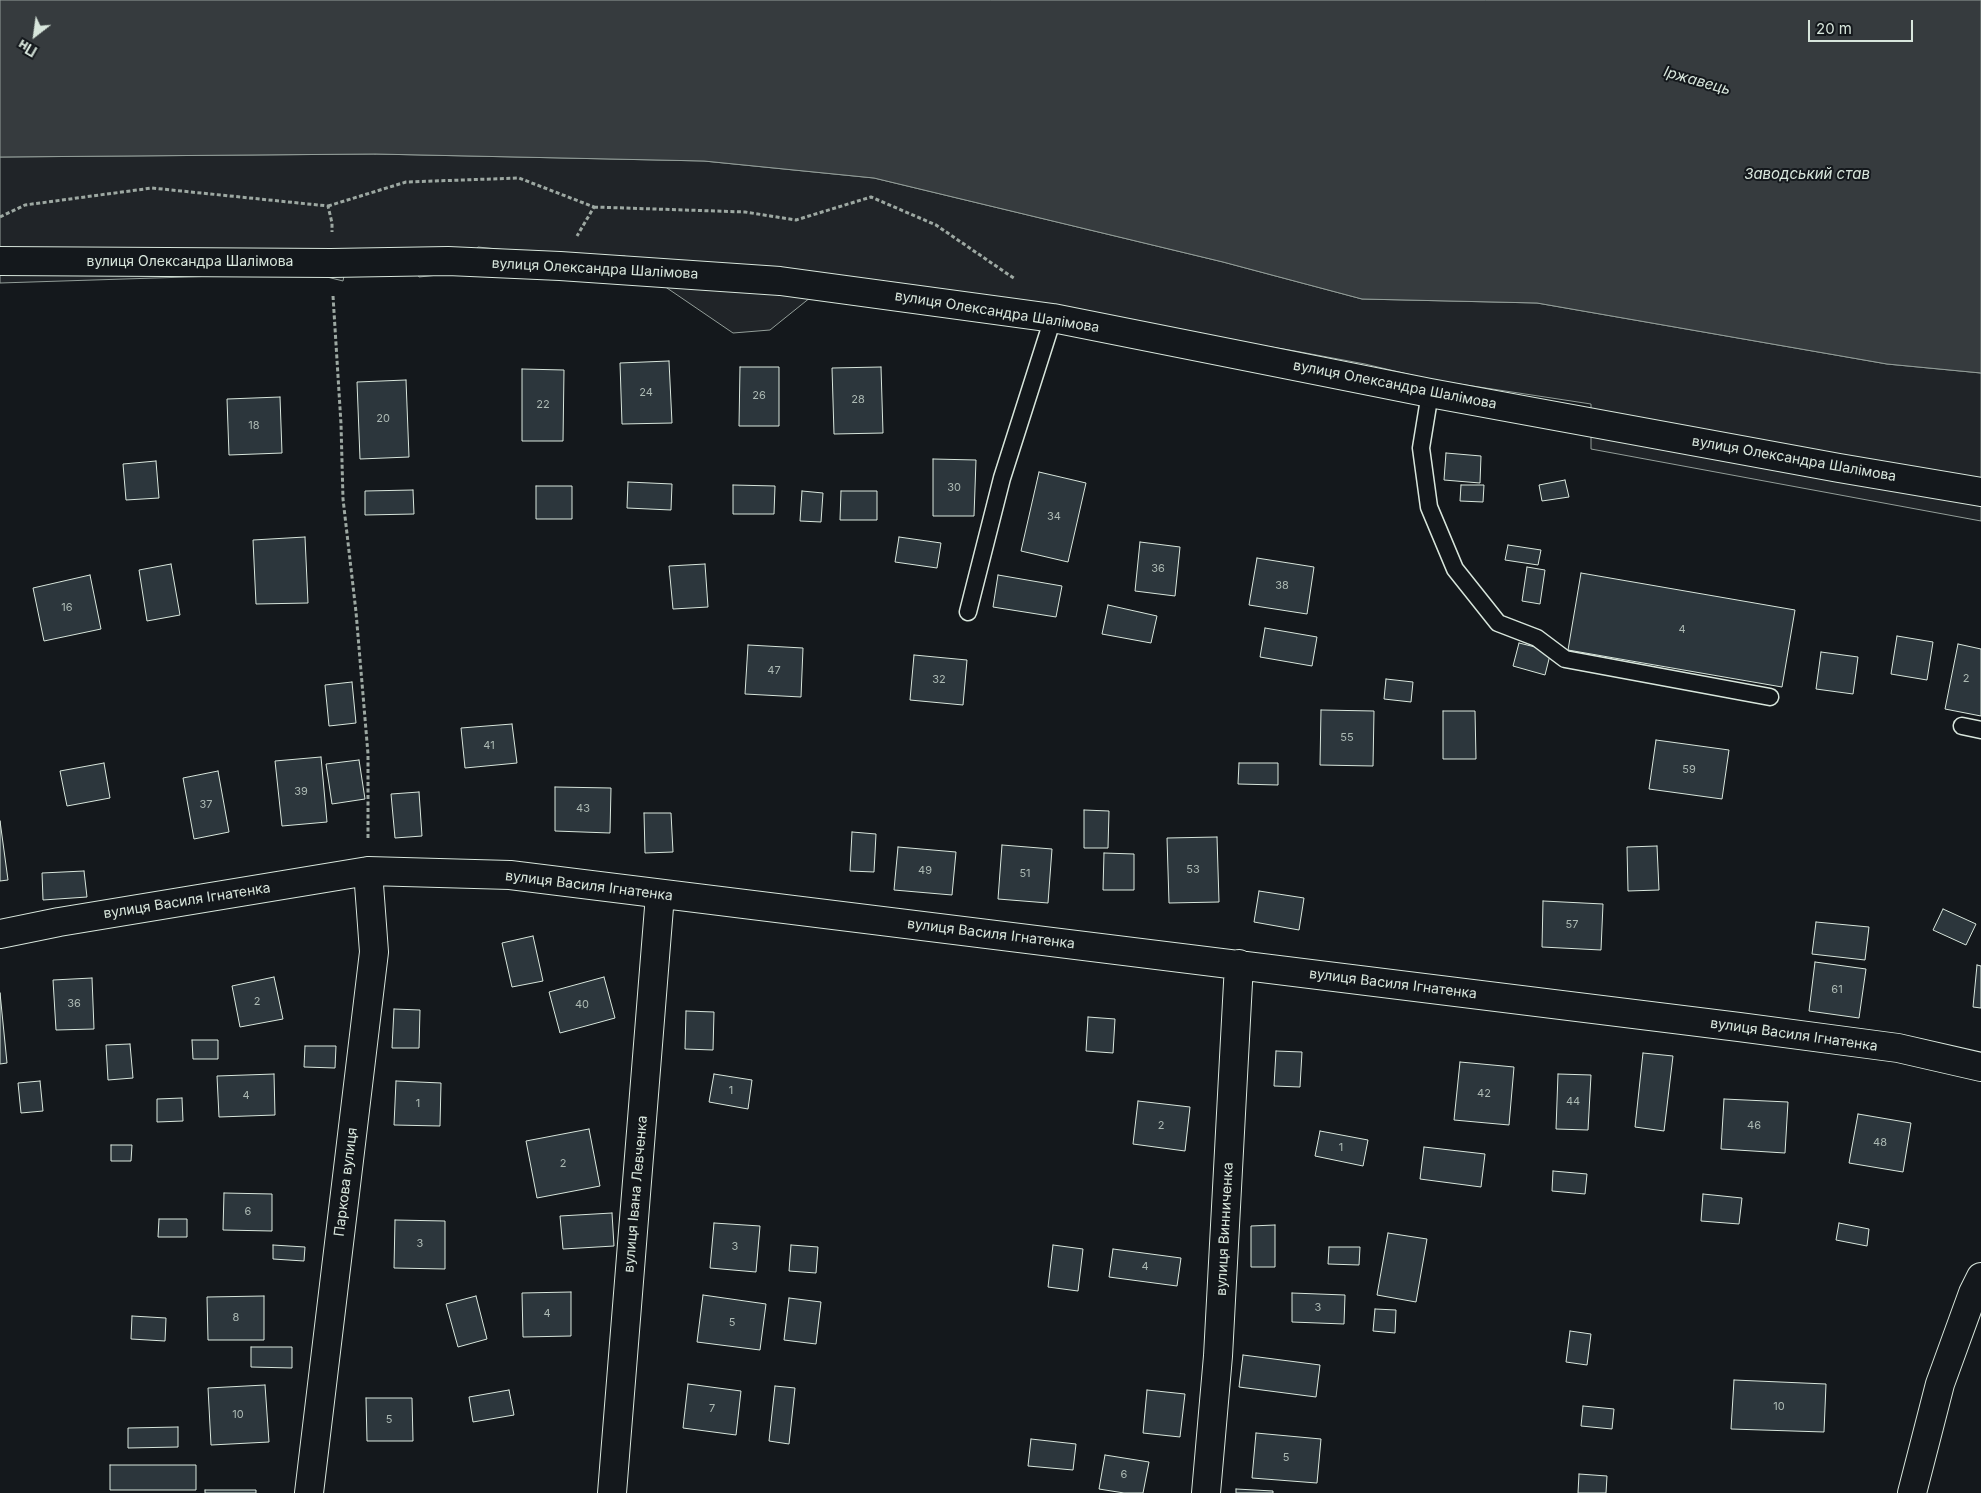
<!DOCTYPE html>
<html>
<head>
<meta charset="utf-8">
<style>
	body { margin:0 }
	#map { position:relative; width:1981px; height:1493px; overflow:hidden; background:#14181c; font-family:Inter,sans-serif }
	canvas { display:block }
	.north { position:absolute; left:10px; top:10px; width:50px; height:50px; -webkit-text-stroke:4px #14181c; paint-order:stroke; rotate:210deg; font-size:14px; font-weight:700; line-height:20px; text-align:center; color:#d8e6dc }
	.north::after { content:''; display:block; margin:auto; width:18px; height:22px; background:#d8e6dc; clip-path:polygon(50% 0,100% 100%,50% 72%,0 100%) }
	.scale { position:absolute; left:1808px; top:20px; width:105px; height:22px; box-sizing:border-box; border:2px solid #d8e6dc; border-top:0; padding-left:6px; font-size:15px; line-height:18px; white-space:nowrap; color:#d8e6dc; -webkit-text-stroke:4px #14181c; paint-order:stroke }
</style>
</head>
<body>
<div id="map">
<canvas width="1981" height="1493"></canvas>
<div class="north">Пн</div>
<div class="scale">20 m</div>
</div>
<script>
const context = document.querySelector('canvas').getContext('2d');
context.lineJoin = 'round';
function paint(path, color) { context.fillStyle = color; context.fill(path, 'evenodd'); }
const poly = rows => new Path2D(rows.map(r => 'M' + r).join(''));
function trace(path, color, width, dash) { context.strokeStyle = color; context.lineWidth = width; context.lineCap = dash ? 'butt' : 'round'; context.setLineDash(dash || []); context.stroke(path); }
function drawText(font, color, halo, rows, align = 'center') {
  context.font = font + ' Inter,sans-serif'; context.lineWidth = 4; context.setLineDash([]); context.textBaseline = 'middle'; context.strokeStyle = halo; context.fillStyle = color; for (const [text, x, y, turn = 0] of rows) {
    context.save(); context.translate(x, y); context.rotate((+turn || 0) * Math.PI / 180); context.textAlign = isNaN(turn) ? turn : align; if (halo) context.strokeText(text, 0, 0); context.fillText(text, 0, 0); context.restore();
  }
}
const green = poly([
	[375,154,704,161,874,178,1223,262,1362,299,1537,303,1887,364,1981,373,1981,521,1591,449,1591,404,1433,380,1365,364,1295,351,1041,308,816,293,770,330,733,333,664,286,625,256,554,255,478,247,448,274,419,277,403,251,349,252,343,281,311,273,0,283,0,157,375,154]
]);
const water = poly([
	[0,0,1981,0,1981,373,1887,364,1537,303,1362,299,1223,262,874,178,704,161,375,154,0,157,0,0]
]);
const building = poly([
	[669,361,672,423,622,424,620,363,669,361],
	[740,367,779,367,779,426,739,426,740,367],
	[881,367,883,433,834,434,832,368,881,367],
	[522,369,564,370,563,441,522,441,522,369],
	[406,380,409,457,360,459,357,382,406,380],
	[280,397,282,453,229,455,227,399,280,397],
	[1446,453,1481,456,1480,483,1444,480,1446,453],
	[933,459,976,460,974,516,933,516,933,459],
	[156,461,159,498,126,500,123,464,156,461],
	[1039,472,1086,483,1068,562,1021,551,1039,472],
	[1565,480,1569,497,1542,501,1539,485,1565,480],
	[628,482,672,484,671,510,627,508,628,482],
	[733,485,775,486,774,514,733,514,733,485],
	[1461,485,1484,485,1483,502,1460,501,1461,485],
	[536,486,572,486,572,519,536,519,536,486],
	[413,490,414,514,365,515,365,491,413,490],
	[802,491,823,493,821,522,800,521,802,491],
	[841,491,877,491,877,520,840,520,841,491],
	[305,537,308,603,256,604,253,540,305,537],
	[899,537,941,543,937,568,895,562,899,537],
	[1140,542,1180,547,1175,596,1135,591,1140,542],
	[1508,545,1541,550,1538,565,1505,560,1508,545],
	[1257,558,1314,567,1307,614,1249,605,1257,558],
	[171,564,180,615,147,621,139,570,171,564],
	[705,564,708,607,673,609,669,566,705,564],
	[1527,567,1545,570,1540,604,1522,601,1527,567],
	[1581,573,1795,610,1782,687,1568,650,1581,573],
	[90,575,101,629,44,641,33,588,90,575],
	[998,575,1062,586,1056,617,993,607,998,575],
	[1108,605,1157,616,1151,643,1102,634,1108,605],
	[1265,628,1317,637,1312,666,1260,657,1265,628],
	[1897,636,1933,642,1927,680,1891,674,1897,636],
	[1519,643,1551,651,1545,675,1513,666,1519,643],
	[1958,644,1981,649,1981,716,1945,709,1958,644],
	[748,645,803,648,801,697,745,694,748,645],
	[1821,652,1858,657,1853,694,1816,689,1821,652],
	[914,655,967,660,963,705,910,700,914,655],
	[1386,679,1413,682,1411,702,1384,699,1386,679],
	[352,682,356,723,329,726,325,685,352,682],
	[1321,710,1374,711,1373,766,1320,765,1321,710],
	[1443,711,1475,711,1476,759,1443,759,1443,711],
	[512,724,517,763,465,768,461,728,512,724],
	[1656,740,1729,750,1722,799,1649,789,1656,740],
	[321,757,327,822,282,826,275,761,321,757],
	[359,760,365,799,332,804,326,764,359,760],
	[104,763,110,798,67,806,60,771,104,763],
	[1239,763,1278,763,1278,785,1238,784,1239,763],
	[218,771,229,832,194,839,183,778,218,771],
	[555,787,611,788,610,833,555,831,555,787],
	[419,792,422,836,395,838,391,794,419,792],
	[1084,810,1109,811,1108,848,1084,848,1084,810],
	[644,813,671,813,673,852,645,853,644,813],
	[0,821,8,880,0,881,0,821],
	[852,832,876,834,874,872,850,871,852,832],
	[1217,837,1219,902,1169,903,1167,838,1217,837],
	[1002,845,1052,849,1048,903,998,899,1002,845],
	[1657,846,1659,890,1628,891,1627,847,1657,846],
	[898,847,956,852,952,895,894,890,898,847],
	[1104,853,1134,854,1134,890,1103,890,1104,853],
	[84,871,87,897,43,900,42,873,84,871],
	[1259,891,1304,898,1299,930,1254,922,1259,891],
	[1543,901,1603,904,1601,950,1542,947,1543,901],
	[1943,909,1976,924,1966,945,1933,930,1943,909],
	[1816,922,1869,927,1865,960,1812,954,1816,922],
	[533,936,543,981,512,987,502,943,533,936],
	[1815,962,1866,969,1859,1018,1809,1011,1815,962],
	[1977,965,1981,966,1981,1008,1973,1007,1977,965],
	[274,977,283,1019,240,1027,232,986,274,977],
	[604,977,615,1018,560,1033,549,992,604,977],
	[92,978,94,1029,56,1030,53,980,92,978],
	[0,993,7,1063,0,1064,0,993],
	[394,1009,420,1010,419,1048,392,1048,394,1009],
	[686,1011,714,1012,713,1050,685,1049,686,1011],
	[1088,1017,1115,1019,1113,1053,1086,1051,1088,1017],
	[192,1040,218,1040,218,1059,193,1059,192,1040],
	[130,1044,133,1078,108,1080,106,1045,130,1044],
	[305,1046,336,1046,335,1068,304,1067,305,1046],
	[1276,1051,1302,1052,1300,1087,1274,1086,1276,1051],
	[1643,1053,1673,1056,1664,1131,1635,1127,1643,1053],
	[1460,1062,1514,1067,1509,1125,1454,1120,1460,1062],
	[274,1074,275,1115,219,1117,217,1076,274,1074],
	[714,1074,752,1080,748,1109,709,1102,714,1074],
	[1558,1074,1591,1075,1588,1130,1556,1129,1558,1074],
	[40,1081,43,1111,21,1113,18,1083,40,1081],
	[396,1081,441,1083,440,1126,394,1125,396,1081],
	[182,1098,183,1121,157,1122,157,1099,182,1098],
	[1724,1099,1788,1102,1785,1153,1721,1149,1724,1099],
	[1138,1101,1190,1107,1185,1151,1133,1144,1138,1101],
	[1858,1114,1911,1123,1903,1172,1849,1163,1858,1114],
	[589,1129,600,1186,537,1198,526,1141,589,1129],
	[1320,1131,1368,1140,1363,1166,1315,1156,1320,1131],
	[111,1145,132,1145,131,1161,111,1161,111,1145],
	[1424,1147,1485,1154,1481,1187,1420,1179,1424,1147],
	[1553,1171,1587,1174,1585,1194,1552,1191,1553,1171],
	[224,1193,272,1194,272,1231,223,1230,224,1193],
	[1703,1194,1742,1198,1739,1224,1701,1221,1703,1194],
	[612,1213,614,1246,563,1249,560,1216,612,1213],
	[159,1219,187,1219,187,1237,158,1237,159,1219],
	[395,1220,445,1221,445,1269,394,1268,395,1220],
	[714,1223,760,1226,756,1272,710,1268,714,1223],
	[1839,1223,1869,1229,1867,1246,1836,1240,1839,1223],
	[1275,1225,1275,1267,1251,1267,1251,1226,1275,1225],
	[1388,1233,1427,1239,1416,1302,1377,1295,1388,1233],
	[273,1245,305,1247,304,1261,273,1259,273,1245],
	[791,1245,818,1247,816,1273,789,1271,791,1245],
	[1053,1245,1083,1249,1078,1291,1048,1287,1053,1245],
	[1329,1247,1360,1247,1359,1265,1328,1264,1329,1247],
	[1113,1249,1181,1258,1177,1286,1109,1277,1113,1249],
	[571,1292,571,1336,523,1337,522,1293,571,1292],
	[1292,1293,1345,1295,1344,1324,1292,1322,1292,1293],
	[703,1295,766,1304,760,1350,697,1342,703,1295],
	[264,1296,264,1340,208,1340,207,1297,264,1296],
	[476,1296,487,1339,458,1347,446,1304,476,1296],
	[789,1298,821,1302,816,1344,784,1340,789,1298],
	[1375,1309,1396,1310,1395,1333,1373,1331,1375,1309],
	[132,1316,166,1318,165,1341,131,1339,132,1316],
	[1570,1331,1591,1334,1587,1365,1566,1362,1570,1331],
	[251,1347,292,1347,292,1368,251,1367,251,1347],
	[1243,1355,1320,1365,1316,1397,1239,1387,1243,1355],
	[1734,1380,1826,1384,1824,1432,1731,1429,1734,1380],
	[688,1384,741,1391,736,1435,683,1428,688,1384],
	[265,1385,269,1442,211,1445,208,1388,265,1385],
	[775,1386,795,1388,789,1444,769,1441,775,1386],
	[509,1390,514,1415,473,1422,469,1397,509,1390],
	[1147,1390,1185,1394,1180,1437,1143,1433,1147,1390],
	[366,1398,412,1398,413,1441,367,1441,366,1398],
	[1583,1406,1614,1409,1612,1429,1581,1426,1583,1406],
	[178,1427,178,1447,128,1448,128,1428,178,1427],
	[1256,1433,1321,1439,1317,1483,1252,1478,1256,1433],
	[1031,1439,1076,1444,1073,1470,1028,1466,1031,1439],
	[1105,1455,1149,1462,1143,1493,1124,1493,1099,1489,1105,1455],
	[110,1465,196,1465,196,1490,110,1490,110,1465],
	[1579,1474,1607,1476,1606,1493,1578,1493,1579,1474],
	[1236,1489,1273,1491,1273,1493,1236,1493,1236,1489],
	[205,1490,256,1490,256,1493,205,1493,205,1490]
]);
const path = poly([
	[328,206,406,182,519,178,594,207,577,236],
	[594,207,745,212,796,220,871,197,936,225,1015,279],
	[0,217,25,205,152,188,328,206,332,223,332,232],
	[333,296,341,424,343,499,356,612,368,754,368,840]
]);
const lane = poly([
	[1430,393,1421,448,1429,507,1455,569,1498,623,1537,638,1565,659,1770,697],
	[968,612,1002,478,1053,318],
	[1962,726,1981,730]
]);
const street = poly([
	[0,261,331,263,448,261,560,266,780,281,1053,318,1430,393,1839,468,1981,492],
	[0,934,59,922,368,871,510,875,1739,1027,1898,1048,1981,1067],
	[309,1493,374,952,368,871],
	[612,1493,660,895],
	[1206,1493,1218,1356,1239,964]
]);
const secondary = poly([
	[1912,1493,1940,1384,1973,1293,1981,1277]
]);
const numberNames = [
	["24",646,393],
	["26",759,396],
	["28",858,400],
	["22",543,405],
	["20",383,419],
	["18",254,426],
	["30",954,488],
	["34",1054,517],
	["36",1158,569],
	["38",1282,586],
	["16",67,608],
	["4",1682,630],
	["47",774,671],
	["2",1966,679],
	["32",939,680],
	["55",1347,738],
	["41",489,746],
	["59",1689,770],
	["39",301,792],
	["37",206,805],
	["43",583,809],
	["53",1193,870],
	["49",925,871],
	["51",1025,874],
	["57",1572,925],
	["61",1837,990],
	["2",257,1002],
	["36",74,1004],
	["40",582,1005],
	["1",731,1091],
	["42",1484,1094],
	["4",246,1096],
	["44",1573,1102],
	["1",418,1104],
	["2",1161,1126],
	["46",1754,1126],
	["48",1880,1143],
	["1",1341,1148],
	["2",563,1164],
	["6",248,1212],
	["3",420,1244],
	["3",735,1247],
	["4",1145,1267],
	["3",1318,1308],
	["4",547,1314],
	["8",236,1318],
	["5",732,1323],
	["10",1779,1407],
	["7",712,1409],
	["10",238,1415],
	["5",389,1420],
	["5",1286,1458],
	["6",1124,1475]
];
const streetNames = [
	["вулиця Олександра Шалімова",190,262],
	["вулиця Олександра Шалімова",595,269,3],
	["вулиця Олександра Шалімова",997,312,9],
	["вулиця Олександра Шалімова",1395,385,11],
	["вулиця Олександра Шалімова",1794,459,10],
	["вулиця Василя Ігнатенка",589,886,7],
	["вулиця Василя Ігнатенка",187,901,-9],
	["вулиця Василя Ігнатенка",991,934,7],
	["вулиця Василя Ігнатенка",1393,984,7],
	["вулиця Василя Ігнатенка",1794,1035,8],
	["Паркова вулиця",346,1182,-83],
	["вулиця Івана Левченка",636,1194,-85],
	["вулиця Винниченка",1225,1229,-87]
];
const waterNames = [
	["Іржавець",1697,81,16],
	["Заводський став",1807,174]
];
paint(green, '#202428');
trace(green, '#939e99', 1);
paint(water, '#363b3e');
trace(water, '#939e99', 1);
paint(building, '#2c363c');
trace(building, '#d8e6dc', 1);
trace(lane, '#d8e6dc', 19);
trace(street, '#d8e6dc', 30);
trace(secondary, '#d8e6dc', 30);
trace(path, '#9da8a2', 3, [4, 2.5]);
trace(lane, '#14181c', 16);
trace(street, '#14181c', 28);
trace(secondary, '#14181c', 28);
drawText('11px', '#adbab4', null, numberNames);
drawText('14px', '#d8e6dc', '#14181c', streetNames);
drawText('italic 15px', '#d8e6dc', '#14181c', waterNames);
</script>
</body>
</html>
